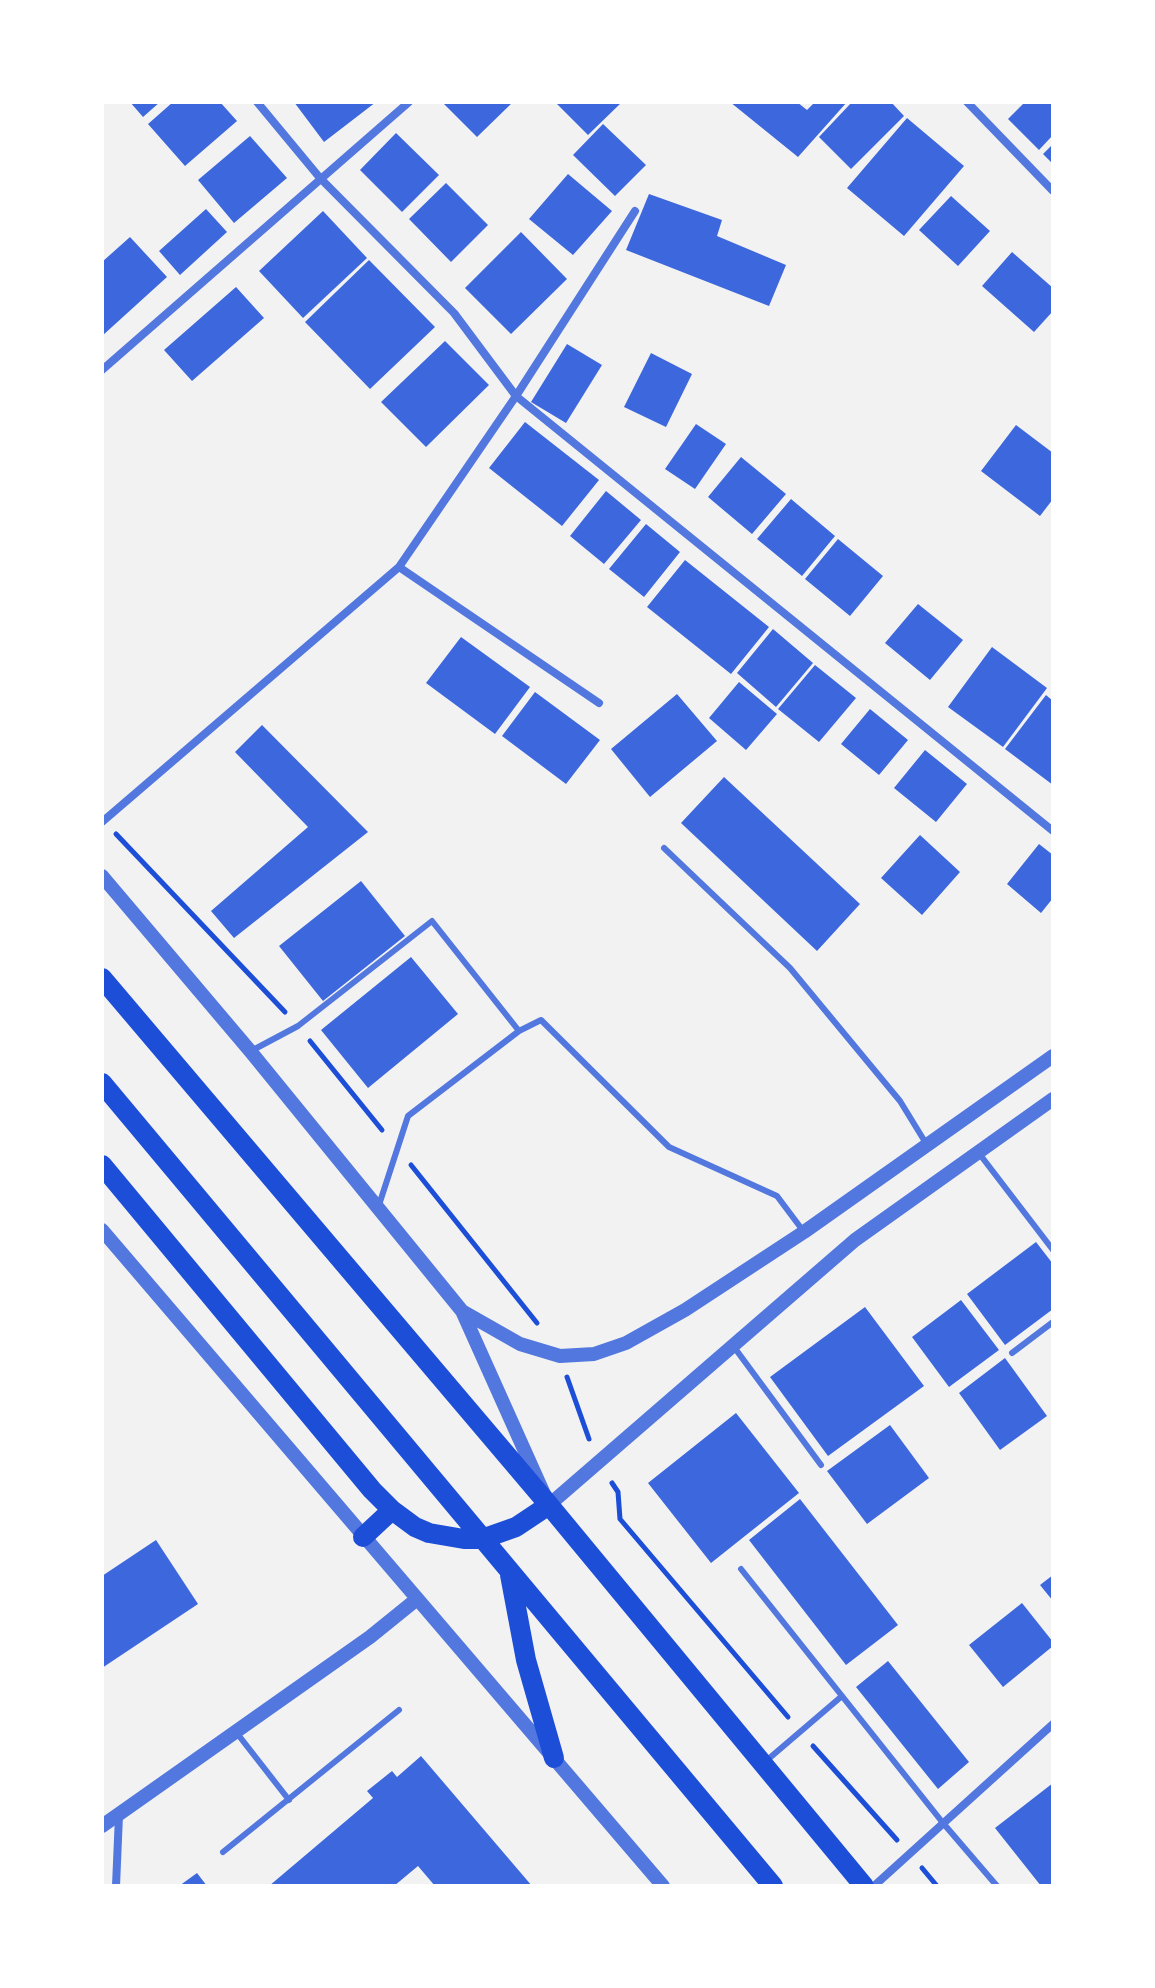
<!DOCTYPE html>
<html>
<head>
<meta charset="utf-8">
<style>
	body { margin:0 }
	#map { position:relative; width:1155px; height:1988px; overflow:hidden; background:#f2f2f2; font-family:Mulish,sans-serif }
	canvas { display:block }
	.frame { position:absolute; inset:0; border:104px solid #fff; pointer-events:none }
</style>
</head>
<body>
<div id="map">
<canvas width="1155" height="1988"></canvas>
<div class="frame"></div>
</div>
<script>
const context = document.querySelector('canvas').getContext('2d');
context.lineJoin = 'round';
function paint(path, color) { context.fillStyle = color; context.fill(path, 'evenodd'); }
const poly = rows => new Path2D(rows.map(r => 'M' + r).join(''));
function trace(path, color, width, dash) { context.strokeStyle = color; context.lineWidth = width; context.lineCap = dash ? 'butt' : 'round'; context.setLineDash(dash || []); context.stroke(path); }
const building = poly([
	[130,102,160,102,143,117],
	[173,102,220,102,237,121,185,166,148,124],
	[294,102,376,102,324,142],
	[442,102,513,102,477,137],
	[555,102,622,102,588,135],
	[730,102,797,102,807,110,815,102,847,102,798,157],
	[852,102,891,102,904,116,851,169,819,137],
	[1025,102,1053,102,1053,135,1039,150,1008,119],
	[907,118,964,166,904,236,847,188],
	[603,124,646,165,615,196,573,155],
	[396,133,439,175,402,212,360,170],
	[250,136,287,178,234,223,198,180],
	[1053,144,1053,164,1043,154],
	[568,174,612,211,573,255,529,219],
	[446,183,488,225,451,262,409,219],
	[649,194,722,220,717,236,786,265,769,306,626,250],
	[951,196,990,231,958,266,919,230],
	[206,209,227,232,180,275,159,251],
	[323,211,367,258,303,318,259,271],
	[521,232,567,279,511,334,465,288],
	[130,237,167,277,102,336,102,262],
	[1012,252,1053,288,1053,311,1034,332,982,286],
	[369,260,435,327,370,389,305,322],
	[236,287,264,318,192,381,164,350],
	[445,341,489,385,426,447,381,402],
	[567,344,602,365,566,423,531,402],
	[651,353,692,374,666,427,624,407],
	[525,422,599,480,562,526,489,468],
	[696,424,726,444,695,489,665,469],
	[1016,425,1053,453,1053,499,1040,516,981,471],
	[741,457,786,494,752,534,708,497],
	[606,491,641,520,604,564,570,536],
	[791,499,835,536,802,576,757,539],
	[646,524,680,552,644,597,609,569],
	[838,539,883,576,850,616,805,579],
	[685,560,769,627,731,674,647,607],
	[918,604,963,640,930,680,885,643],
	[773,629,813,663,776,707,737,673],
	[461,637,530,687,495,734,426,683],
	[992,647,1047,688,1003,747,948,707],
	[815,665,856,698,819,742,778,709],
	[739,682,777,714,746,750,709,718],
	[535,692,600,740,566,784,502,736],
	[677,694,717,741,650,797,611,749],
	[1046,695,1053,701,1053,785,1005,749],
	[870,709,908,740,879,775,841,744],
	[262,725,368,832,234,938,211,911,308,827,235,752],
	[925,750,967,784,936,822,894,788],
	[724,777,860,904,817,951,681,823],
	[920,835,960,872,922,915,881,878],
	[1039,844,1053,855,1053,898,1041,913,1007,884],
	[361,881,405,936,323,1001,279,946],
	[411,957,458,1014,368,1088,321,1030],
	[1036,1242,1053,1264,1053,1309,1005,1345,967,1294],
	[961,1300,999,1350,949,1387,912,1337],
	[865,1307,924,1386,828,1456,770,1377],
	[1005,1358,1047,1416,1000,1450,959,1393],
	[736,1413,799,1493,711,1563,648,1483],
	[890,1425,929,1478,867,1524,827,1471],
	[800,1499,898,1625,846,1665,749,1540],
	[156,1540,198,1604,102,1668,102,1576],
	[1053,1575,1053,1601,1040,1585],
	[1022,1603,1053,1642,1053,1646,1003,1687,969,1645],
	[888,1661,969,1762,938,1789,856,1687],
	[421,1756,532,1886,435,1886,418,1866,394,1886,269,1886,373,1798,367,1791,392,1771,397,1777],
	[1053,1783,1053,1886,1041,1886,995,1828],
	[197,1873,207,1886,179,1886]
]);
const path = poly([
	[116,834,285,1012],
	[310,1041,382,1130],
	[411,1165,537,1323],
	[567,1377,589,1439],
	[612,1483,618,1492,620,1519,788,1717],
	[813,1746,897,1840],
	[922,1868,937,1886]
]);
const service = poly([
	[664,848,790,968,900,1101,927,1145],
	[251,1051,298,1026,432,921,519,1031,541,1020,669,1147,777,1196,804,1232],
	[978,1152,1053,1250],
	[378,1208,408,1116,519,1031],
	[734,1347,821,1465],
	[1012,1353,1053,1322],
	[741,1569,943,1823,997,1886],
	[236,1732,289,1800],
	[766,1761,842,1696],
	[223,1852,399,1710]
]);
const minor = poly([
	[257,102,320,178,454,313,516,396,1053,831],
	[967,102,1053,191],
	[102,370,409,102],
	[399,567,599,703],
	[102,822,399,567,516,396,635,211],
	[116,1886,119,1815],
	[874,1886,1053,1724]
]);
const tertiary = poly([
	[102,876,251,1052,462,1311,549,1505,855,1240,1053,1099],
	[102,1230,663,1886],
	[462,1311,520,1344,560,1356,594,1354,626,1343,685,1310,804,1232,1053,1056],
	[102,1826,370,1637,417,1599]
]);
const primary = poly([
	[102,978,549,1505,864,1886],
	[102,1083,773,1886],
	[102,1165,372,1490,392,1510,415,1527,429,1533,464,1539,482,1539,516,1527,549,1505],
	[363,1537,392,1510],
	[510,1575,526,1660,554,1758]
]);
paint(building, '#3d67dc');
trace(path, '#1d4ed8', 5);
trace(service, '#5277de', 6);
trace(minor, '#5277de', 8);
trace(tertiary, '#5277de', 14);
trace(primary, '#1d4ed8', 20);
</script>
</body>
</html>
